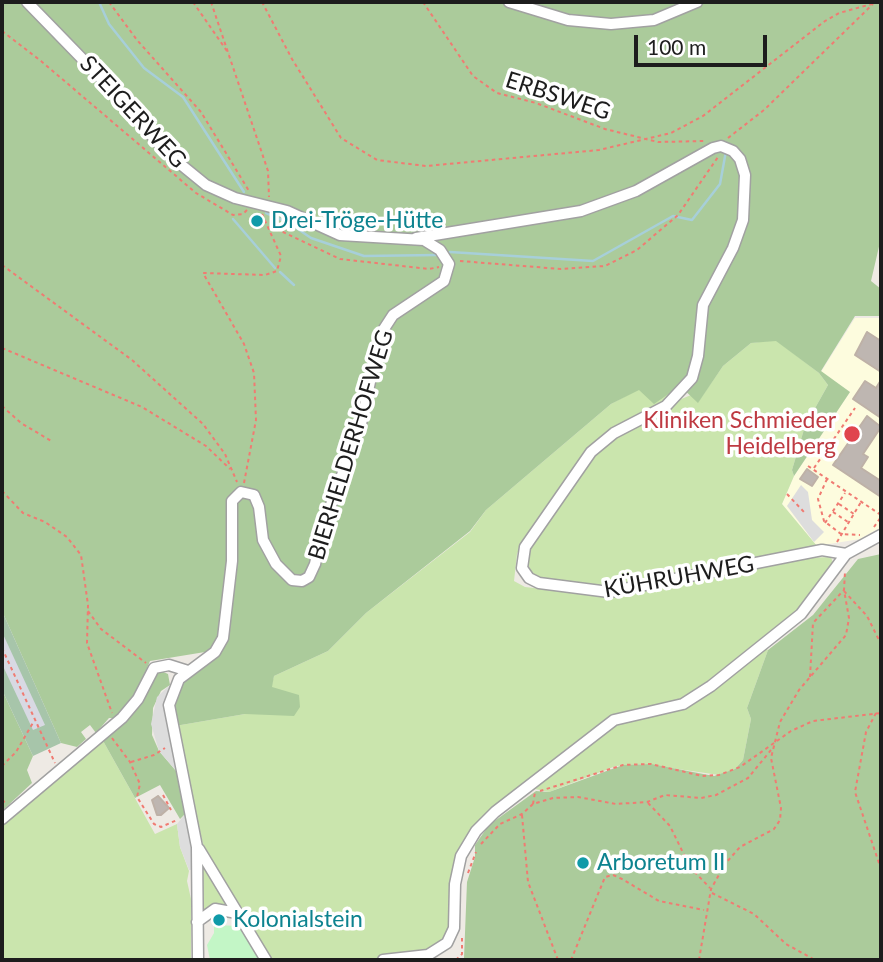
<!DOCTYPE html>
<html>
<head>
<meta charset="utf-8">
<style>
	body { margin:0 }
	#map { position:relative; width:883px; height:962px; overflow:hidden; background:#eeeae4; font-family:Lato,sans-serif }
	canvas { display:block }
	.frame { position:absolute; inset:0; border:4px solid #1d1d1d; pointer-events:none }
	.scale { position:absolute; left:634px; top:35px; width:133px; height:32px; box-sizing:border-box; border:4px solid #1d1d1d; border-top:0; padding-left:9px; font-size:21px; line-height:24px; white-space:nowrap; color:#1d1d1d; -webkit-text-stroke:5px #fff; paint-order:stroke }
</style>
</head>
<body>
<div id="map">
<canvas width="883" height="962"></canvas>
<div class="frame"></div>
<div class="scale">100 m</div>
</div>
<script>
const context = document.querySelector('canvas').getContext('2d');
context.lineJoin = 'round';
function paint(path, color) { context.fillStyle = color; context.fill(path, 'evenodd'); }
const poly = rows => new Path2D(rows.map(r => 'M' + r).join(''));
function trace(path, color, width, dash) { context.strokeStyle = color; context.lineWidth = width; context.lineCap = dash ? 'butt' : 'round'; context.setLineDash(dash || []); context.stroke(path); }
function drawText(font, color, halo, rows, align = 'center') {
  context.font = font + ' Lato,sans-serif'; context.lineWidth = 7; context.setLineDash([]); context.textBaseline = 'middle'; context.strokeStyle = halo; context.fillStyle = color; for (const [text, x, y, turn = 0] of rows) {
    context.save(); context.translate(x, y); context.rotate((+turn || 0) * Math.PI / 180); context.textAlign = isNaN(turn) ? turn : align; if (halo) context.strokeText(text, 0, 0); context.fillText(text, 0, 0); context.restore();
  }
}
const education = poly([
	[855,318,881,318,881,527,860,539,817,546,782,504,794,476,850,392,821,372]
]);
const grass = poly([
	[776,340,819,373,828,385,805,426,792,470,794,476,782,504,817,546,617,588,538,578,532,574,526,559,528,551,592,457,618,436,671,408,679,400,691,395,698,402,723,366,751,343],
	[680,386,664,402,621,424,548,509,524,539,517,554,514,581,525,587,614,597,805,558,831,557,833,563,800,610,761,644,768,650,747,708,751,719,743,760,735,769,719,775,643,764,616,766,549,792,521,786,466,841,451,924,442,941,426,951,371,960,271,960,203,844,175,726,245,714,264,714,274,676,328,651,366,613,470,532,486,510,611,404,639,389],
	[102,739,155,834,177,824,180,847,189,871,187,881,191,899,191,960,2,960,2,824],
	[203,863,228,905,214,905,201,912]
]);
const forest = poly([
	[2,2,881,2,881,238,871,281,881,289,881,316,855,316,821,371,850,392,794,476,792,470,805,426,828,385,819,373,776,341,751,343,723,366,698,403,680,386,654,404,639,390,611,404,486,510,470,531,366,613,328,651,274,676,272,687,299,695,300,707,294,716,245,714,175,726,173,710,177,690,187,678,212,660,205,652,150,661,135,697,115,718,109,718,96,733,90,725,81,732,86,739,77,747,61,743,2,611],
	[881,554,881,960,458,960,464,958,467,882,475,857,475,845,489,825,536,791,549,792,623,765,651,764,714,776,735,769,743,760,751,719,747,708,768,650,813,615,858,559],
	[161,671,168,674,170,685,161,691,153,708,152,735,159,751,177,772,186,813,180,819,160,785,135,798,102,739,131,717,154,673],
	[2,690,33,756,27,770,32,783,2,811]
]);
const cemetery = poly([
	[2,611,61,743,33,756,2,690]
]);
const park = poly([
	[214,925,239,926,259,960,210,960,207,945,214,933]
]);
const parking = poly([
	[801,485,808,492,812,520,824,532,814,542,787,506],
	[170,685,165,714,177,772,159,751,151,724,157,697],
	[186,813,193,846,194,870,189,870,180,847,177,824]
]);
const plaza = poly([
	[2,632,45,725,33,730,2,664]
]);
const stream = poly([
	[99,2,109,24,144,68,183,97,244,192],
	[266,213,289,223,311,238,364,256,437,255],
	[233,219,275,268],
	[450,252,593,261,673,216,692,220,720,184,726,151],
	[280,272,294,285]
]);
const building = poly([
	[261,216,262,225,252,226,252,217,261,216],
	[867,332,881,341,881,372,855,355,867,332],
	[881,380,881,418,853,399,865,381,876,388,881,380],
	[867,416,881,427,863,454,868,457,861,468,881,481,881,497,833,465,867,416],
	[807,469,818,477,812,486,800,479,807,469],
	[158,796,169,808,161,815,157,815,152,800,158,796]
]);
const path = poly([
	[109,2,137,40,201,112,249,191],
	[193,2,229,54],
	[211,2,268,171,269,197],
	[262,2,292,59,341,138,377,160,426,166,599,150,671,133,703,116,825,21,839,13,879,2],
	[423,2,473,76,497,93,536,103,605,129,658,142,705,141],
	[2,31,41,61,196,193,233,215,243,214,247,210],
	[728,138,764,110,873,4],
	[270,226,340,259,429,269,439,267],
	[460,261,561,269,605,266,637,250,678,215,718,157],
	[2,265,132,360,203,424,225,454,237,482],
	[2,348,142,407,206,446,230,469],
	[2,406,21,423,53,442],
	[808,466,881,515],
	[814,468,855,408],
	[827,479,818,499,824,521,841,534,860,535],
	[244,483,256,420,254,373,244,344,203,273,265,275,277,271,281,256,262,214],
	[2,491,23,513,45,522,67,537,81,555,88,605,87,643,112,713],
	[787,494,804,512],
	[839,504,854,514],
	[833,512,848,522],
	[825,523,845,493],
	[874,527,881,517],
	[837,542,861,502],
	[844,591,867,616,881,644],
	[88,611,101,629,146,663],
	[2,648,55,763],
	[810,677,813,623,844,590],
	[876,713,866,732,855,792,881,869],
	[112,738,130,762,140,784,137,797,154,824,161,827,177,820],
	[131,762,154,755,165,748],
	[2,766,16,752,34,721],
	[540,791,623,765,651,764,702,776,719,775,740,767,791,731,813,721,881,713],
	[163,795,171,810],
	[2,803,5,801],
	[648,803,670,826,690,867,710,888],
	[533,804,535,792],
	[522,815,528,882,558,960],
	[481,844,500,824,522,814,533,804,553,798,578,797,616,804,647,802,665,795,701,798,716,795,748,778,771,750],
	[468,873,476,852],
	[712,893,754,914,786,944,815,960],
	[456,960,462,954,462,937],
	[571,960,605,877,613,875,622,879,659,901,704,910],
	[699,960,711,889,725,864,740,847,774,829,780,820,781,808,771,758,780,722,799,690,846,635,849,618,844,590,845,572]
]);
const minor = poly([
	[27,2,97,74,168,154,206,185,235,198,287,211,340,235,424,240,440,250,449,264,444,281,393,315,380,335,361,424,325,521,315,564,309,577,302,581,292,580,276,564,263,540,259,507,254,495,241,492,232,501,232,561,223,638,215,652,179,679,169,705,197,847,198,960],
	[509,2,568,20,611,24,654,20,697,2],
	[416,238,581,211,636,191,713,148,721,146,733,151,740,159,745,175,743,220,733,248,703,305,698,356,692,378,666,406,614,433,591,452,525,547,522,568,529,578,539,583,609,592,822,550,846,554],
	[2,819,122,718,138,699,154,668,169,665,188,671],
	[199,849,266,960],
	[197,922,215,909,237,913],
	[383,960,428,955,447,943,454,928,455,884,461,856,476,831,495,812,614,720,683,704,711,686,801,614,846,554,881,535]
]);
const markers = [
	[257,221,7,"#0f9aa8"],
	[852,434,9,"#e0444e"],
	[583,863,7,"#0f9aa8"],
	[219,920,7,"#0f9aa8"]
];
const streetNames = [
	["ERBSWEG",558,96,18],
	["STEIGERWEG",133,112,47],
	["BIERHELDERHOFWEG",351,445,-73],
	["KÜHRUHWEG",679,577,-10]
];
const cultureNames = [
	["Drei-Tröge-Hütte",271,221],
	["Arboretum II",597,863],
	["Kolonialstein",233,920]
];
const healthNames = [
	["Kliniken Schmieder",836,421],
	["Heidelberg",836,447]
];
paint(education, '#fdfcde');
paint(grass, '#cae5ad');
paint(forest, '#abcb9b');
paint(cemetery, '#a7c5aa');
paint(park, '#c3f6c6');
paint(parking, '#ddd');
paint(plaza, '#d8d9e3');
trace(stream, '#a7cfd9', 2.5);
paint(building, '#beb6b1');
trace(building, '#beb1a7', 2);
trace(minor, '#a1a1a1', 13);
trace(path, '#f07b72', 2, [3.5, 3.5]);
trace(minor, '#fff', 10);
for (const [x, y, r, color] of markers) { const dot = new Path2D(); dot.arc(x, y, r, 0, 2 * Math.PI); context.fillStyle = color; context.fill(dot); trace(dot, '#fff', 2.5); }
drawText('23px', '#1d1d1d', '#fff', streetNames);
drawText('23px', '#0d838f', '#fff', cultureNames, 'left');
drawText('23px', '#be3a42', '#fff', healthNames, 'right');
</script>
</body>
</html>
